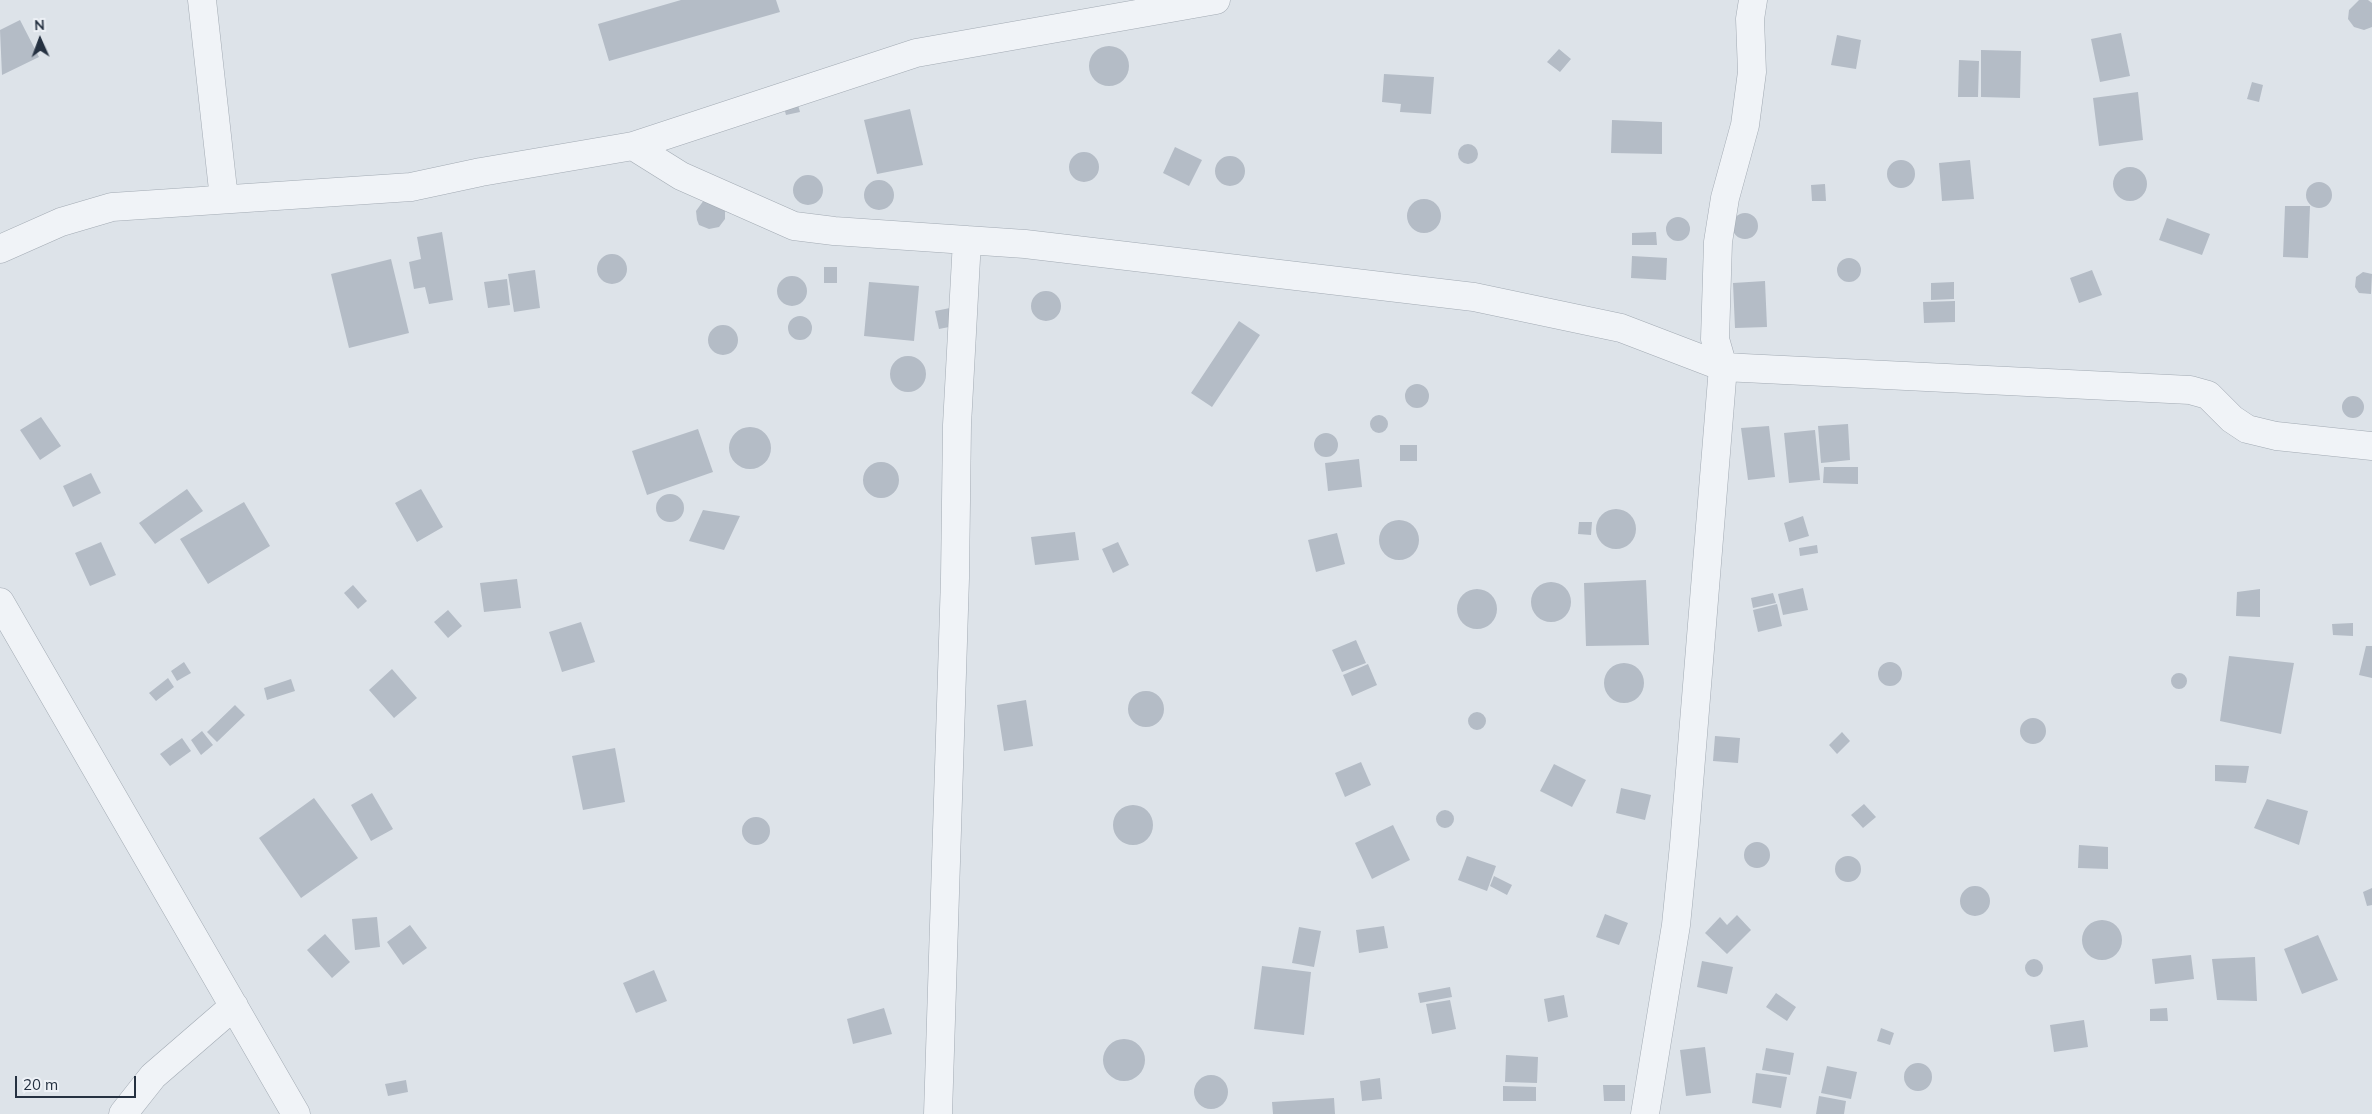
<!DOCTYPE html>
<html>
<head>
<meta charset="utf-8">
<style>
	body { margin:0 }
	#map { position:relative; width:2372px; height:1114px; overflow:hidden; background:#dde3e9; font-family:Mulish,sans-serif }
	canvas { display:block }
	.north { position:absolute; left:15px; top:15px; width:50px; height:50px; -webkit-text-stroke:4px #edf1f6; paint-order:stroke; rotate:358deg; font-size:14px; font-weight:700; line-height:20px; text-align:center; color:#253141 }
	.north::after { content:''; display:block; margin:auto; width:18px; height:22px; background:#253141; clip-path:polygon(50% 0,100% 100%,50% 72%,0 100%) }
	.scale { position:absolute; left:15px; top:1076px; width:121px; height:22px; box-sizing:border-box; border:2px solid #253141; border-top:0; padding-left:6px; font-size:15px; line-height:18px; white-space:nowrap; color:#253141; -webkit-text-stroke:4px #edf1f6; paint-order:stroke }
</style>
</head>
<body>
<div id="map">
<canvas width="2372" height="1114"></canvas>
<div class="north">N</div>
<div class="scale">20 m</div>
</div>
<script>
const context = document.querySelector('canvas').getContext('2d');
context.lineJoin = 'round';
function paint(path, color) { context.fillStyle = color; context.fill(path, 'evenodd'); }
const poly = rows => new Path2D(rows.map(r => 'M' + r).join(''));
function trace(path, color, width, dash) { context.strokeStyle = color; context.lineWidth = width; context.lineCap = dash ? 'butt' : 'round'; context.setLineDash(dash || []); context.stroke(path); }
const building = poly([
	[681,0,776,0,780,12,609,61,598,24],
	[2359,0,2368,0,2372,3,2372,27,2364,30,2354,27,2348,19,2349,10],
	[20,20,39,57,2,75,0,30],
	[2121,33,2130,76,2100,82,2091,39],
	[1837,35,1861,40,1856,69,1831,65],
	'1089 66a20 20 0 1 1 40 0a20 20 0 1 1-40 0Z',
	[1559,49,1571,59,1560,72,1547,62],
	[1981,50,2021,51,2020,98,1981,97],
	[1959,60,1979,61,1978,97,1958,97],
	[1384,74,1434,77,1431,114,1400,112,1401,104,1382,102],
	[2252,82,2263,85,2259,102,2247,99],
	[2138,92,2143,140,2099,146,2093,98],
	[797,101,800,112,786,115,783,104],
	[910,109,923,165,877,174,864,120],
	[1612,120,1662,122,1662,154,1611,153],
	'1458 154a10 10 0 1 1 20 0a10 10 0 1 1-20 0Z',
	[1175,147,1202,160,1189,186,1163,173],
	'1069 167a15 15 0 1 1 30 0a15 15 0 1 1-30 0Z',
	'1215 171a15 15 0 1 1 30 0a15 15 0 1 1-30 0Z',
	[1970,160,1974,199,1942,201,1939,163],
	'1887 174a14 14 0 1 1 28 0a14 14 0 1 1-28 0Z',
	'2113 184a17 17 0 1 1 34 0a17 17 0 1 1-34 0Z',
	'793 190a15 15 0 1 1 30 0a15 15 0 1 1-30 0Z',
	'864 195a15 15 0 1 1 30 0a15 15 0 1 1-30 0Z',
	'2306 195a13 13 0 1 1 26 0a13 13 0 1 1-26 0Z',
	[1825,184,1826,201,1812,201,1811,185],
	'1407 216a17 17 0 1 1 34 0a17 17 0 1 1-34 0Z',
	[704,200,725,208,725,219,719,227,709,229,699,225,697,220,696,211],
	[2285,206,2310,206,2308,258,2283,257],
	'1732 226a13 13 0 1 1 26 0a13 13 0 1 1-26 0Z',
	'1666 229a12 12 0 1 1 24 0a12 12 0 1 1-24 0Z',
	[2167,218,2210,234,2202,255,2159,240],
	[442,232,453,300,429,304,425,287,414,289,409,262,421,259,417,237],
	[1656,232,1657,245,1632,245,1632,233],
	'597 269a15 15 0 1 1 30 0a15 15 0 1 1-30 0Z',
	[1632,256,1667,258,1666,280,1631,278],
	'1837 270a12 12 0 1 1 24 0a12 12 0 1 1-24 0Z',
	[391,259,409,333,349,348,331,274],
	[824,267,837,267,837,283,824,283],
	[535,270,540,308,514,312,508,274],
	[2092,270,2102,295,2079,303,2070,278],
	[2363,272,2372,274,2371,294,2359,293,2355,287,2356,277],
	'777 291a15 15 0 1 1 30 0a15 15 0 1 1-30 0Z',
	[507,279,510,305,488,308,484,282],
	[1765,281,1767,327,1735,328,1733,283],
	[869,282,919,286,914,341,864,336],
	[1954,282,1954,299,1931,300,1931,283],
	'1031 306a15 15 0 1 1 30 0a15 15 0 1 1-30 0Z',
	[1955,301,1955,322,1924,323,1923,302],
	[950,308,954,326,939,329,935,311],
	'788 328a12 12 0 1 1 24 0a12 12 0 1 1-24 0Z',
	[1239,321,1260,335,1212,407,1191,393],
	'708 340a15 15 0 1 1 30 0a15 15 0 1 1-30 0Z',
	'890 374a18 18 0 1 1 36 0a18 18 0 1 1-36 0Z',
	'1405 396a12 12 0 1 1 24 0a12 12 0 1 1-24 0Z',
	'2342 407a11 11 0 1 1 22 0a11 11 0 1 1-22 0Z',
	'1370 424a9 9 0 1 1 18 0a9 9 0 1 1-18 0Z',
	[41,417,61,446,40,460,20,430],
	[1848,424,1850,460,1821,463,1818,426],
	[1769,426,1775,477,1748,480,1741,428],
	'729 448a21 21 0 1 1 42 0a21 21 0 1 1-42 0Z',
	[698,429,713,472,647,495,632,451],
	[1815,430,1820,480,1789,483,1784,433],
	'1314 445a12 12 0 1 1 24 0a12 12 0 1 1-24 0Z',
	[1400,445,1417,445,1417,461,1400,461],
	[1359,459,1362,487,1328,491,1325,463],
	'863 480a18 18 0 1 1 36 0a18 18 0 1 1-36 0Z',
	[1824,467,1858,467,1858,484,1823,483],
	[91,473,101,493,73,507,63,486],
	[187,489,203,511,155,544,139,523],
	[421,489,443,527,417,542,395,503],
	'656 508a14 14 0 1 1 28 0a14 14 0 1 1-28 0Z',
	[244,502,270,546,208,584,180,539],
	'1596 529a20 20 0 1 1 40 0a20 20 0 1 1-40 0Z',
	[703,510,740,516,724,550,689,541],
	[1803,516,1809,536,1789,542,1784,523],
	'1379 540a20 20 0 1 1 40 0a20 20 0 1 1-40 0Z',
	[1579,522,1592,522,1591,535,1578,534],
	[1075,532,1079,560,1035,565,1031,537],
	[1337,533,1345,564,1316,572,1308,540],
	[101,542,116,575,90,586,75,553],
	[1118,542,1129,565,1113,573,1102,549],
	[1817,545,1818,553,1800,556,1799,548],
	[517,579,521,608,484,612,480,583],
	[1646,580,1649,645,1586,646,1584,583],
	'1531 602a20 20 0 1 1 40 0a20 20 0 1 1-40 0Z',
	[353,585,367,601,358,609,344,593],
	[1803,588,1808,610,1783,615,1778,594],
	'1457 609a20 20 0 1 1 40 0a20 20 0 1 1-40 0Z',
	[2260,589,2260,617,2236,616,2237,592],
	[1773,593,1776,603,1753,608,1751,598],
	[1777,604,1782,626,1758,632,1753,610],
	[448,610,462,626,448,638,434,622],
	[581,622,595,662,562,672,549,632],
	[2353,623,2353,636,2333,635,2332,624],
	[1356,640,1366,663,1342,672,1332,650],
	[2366,646,2372,646,2372,678,2359,675],
	[2229,656,2294,663,2281,734,2220,721],
	'1878 674a12 12 0 1 1 24 0a12 12 0 1 1-24 0Z',
	[184,662,191,673,177,681,171,671],
	'1604 683a20 20 0 1 1 40 0a20 20 0 1 1-40 0Z',
	[1368,664,1377,685,1352,696,1343,675],
	[392,669,417,698,394,718,369,690],
	'2171 681a8 8 0 1 1 16 0a8 8 0 1 1-16 0Z',
	[168,678,174,687,156,701,149,693],
	[291,679,295,691,267,700,264,688],
	'1128 709a18 18 0 1 1 36 0a18 18 0 1 1-36 0Z',
	[1026,700,1033,746,1004,751,997,705],
	[235,705,245,715,217,742,207,732],
	'1468 721a9 9 0 1 1 18 0a9 9 0 1 1-18 0Z',
	'2020 731a13 13 0 1 1 26 0a13 13 0 1 1-26 0Z',
	[202,731,213,745,201,755,191,740],
	[1842,732,1850,741,1837,754,1829,745],
	[1715,736,1740,738,1738,763,1713,761],
	[182,738,191,751,170,766,160,754],
	[615,748,625,802,583,810,572,756],
	[1361,762,1371,785,1345,797,1335,773],
	[1554,764,1586,780,1572,807,1540,791],
	[2215,765,2249,766,2246,783,2215,781],
	[1621,788,1651,795,1645,820,1616,813],
	[372,793,393,829,371,841,351,805],
	[314,798,358,858,301,898,259,838],
	[2267,799,2308,811,2299,845,2254,828],
	[1864,804,1876,817,1863,828,1851,815],
	'1113 825a20 20 0 1 1 40 0a20 20 0 1 1-40 0Z',
	'1436 819a9 9 0 1 1 18 0a9 9 0 1 1-18 0Z',
	'742 831a14 14 0 1 1 28 0a14 14 0 1 1-28 0Z',
	[1393,825,1410,860,1372,879,1355,843],
	'1744 855a13 13 0 1 1 26 0a13 13 0 1 1-26 0Z',
	[2079,845,2108,847,2108,869,2078,868],
	'1835 869a13 13 0 1 1 26 0a13 13 0 1 1-26 0Z',
	[1467,856,1496,866,1487,891,1458,880],
	[1494,876,1512,885,1507,895,1490,886],
	'1960 901a15 15 0 1 1 30 0a15 15 0 1 1-30 0Z',
	[2372,888,2372,905,2367,906,2363,892],
	[1605,914,1628,923,1619,945,1596,937],
	[1737,915,1751,930,1727,954,1705,933,1720,917,1727,925],
	[377,917,380,947,355,950,352,919],
	'2082 940a20 20 0 1 1 40 0a20 20 0 1 1-40 0Z',
	[410,925,427,948,403,965,387,942],
	[1384,926,1388,948,1359,953,1356,930],
	[1299,927,1321,931,1314,967,1292,963],
	[325,934,350,962,332,978,307,950],
	[2318,935,2338,980,2302,994,2284,949],
	[2191,955,2194,979,2155,984,2152,959],
	[2255,957,2257,1001,2217,1000,2212,959],
	'2025 968a9 9 0 1 1 18 0a9 9 0 1 1-18 0Z',
	[1702,961,1733,967,1727,994,1697,987],
	[1262,966,1311,972,1304,1035,1254,1029],
	[654,970,667,1001,636,1013,623,983],
	[1450,987,1452,997,1420,1003,1418,993],
	[1776,993,1796,1007,1787,1021,1766,1007],
	[1564,995,1568,1017,1548,1022,1544,999],
	[1450,1000,1456,1029,1432,1034,1426,1004],
	[884,1008,892,1034,853,1044,847,1019],
	[2167,1008,2168,1021,2150,1021,2150,1009],
	[2084,1020,2088,1047,2054,1052,2050,1025],
	[1881,1028,1894,1033,1890,1045,1877,1041],
	'1103 1060a21 21 0 1 1 42 0a21 21 0 1 1-42 0Z',
	[1705,1047,1711,1093,1686,1096,1680,1050],
	[1766,1048,1794,1053,1790,1075,1762,1070],
	[1506,1055,1538,1057,1537,1083,1505,1082],
	'1904 1077a14 14 0 1 1 28 0a14 14 0 1 1-28 0Z',
	[1827,1066,1857,1072,1851,1099,1821,1093],
	[1756,1073,1787,1077,1781,1108,1752,1103],
	'1194 1092a17 17 0 1 1 34 0a17 17 0 1 1-34 0Z',
	[1380,1078,1382,1099,1362,1101,1360,1081],
	[406,1080,408,1092,388,1096,385,1084],
	[1603,1085,1625,1085,1625,1101,1604,1101],
	[1503,1086,1536,1087,1536,1101,1503,1101],
	[1819,1096,1846,1101,1844,1114,1816,1114],
	[1334,1098,1335,1114,1273,1114,1272,1102]
]);
const minor = poly([
	[202,0,224,199],
	[633,146,681,176,794,226,834,231,1025,244,1474,297,1621,328,1723,367,2190,390,2208,395,2232,419,2247,429,2276,436,2372,446],
	[0,249,61,222,112,207,411,187,481,172,633,146,916,53,1216,0],
	[0,602,296,1114],
	[123,1114,153,1076,234,1006],
	[938,1114,955,578,957,425,967,240],
	[1645,1114,1676,925,1684,845,1723,367,1715,339,1718,242,1725,198,1745,125,1752,72,1750,19,1753,0]
]);
paint(building, '#b4bcc6');
trace(minor, '#a2aab3', 29);
trace(minor, '#f0f3f7', 28);
</script>
</body>
</html>
